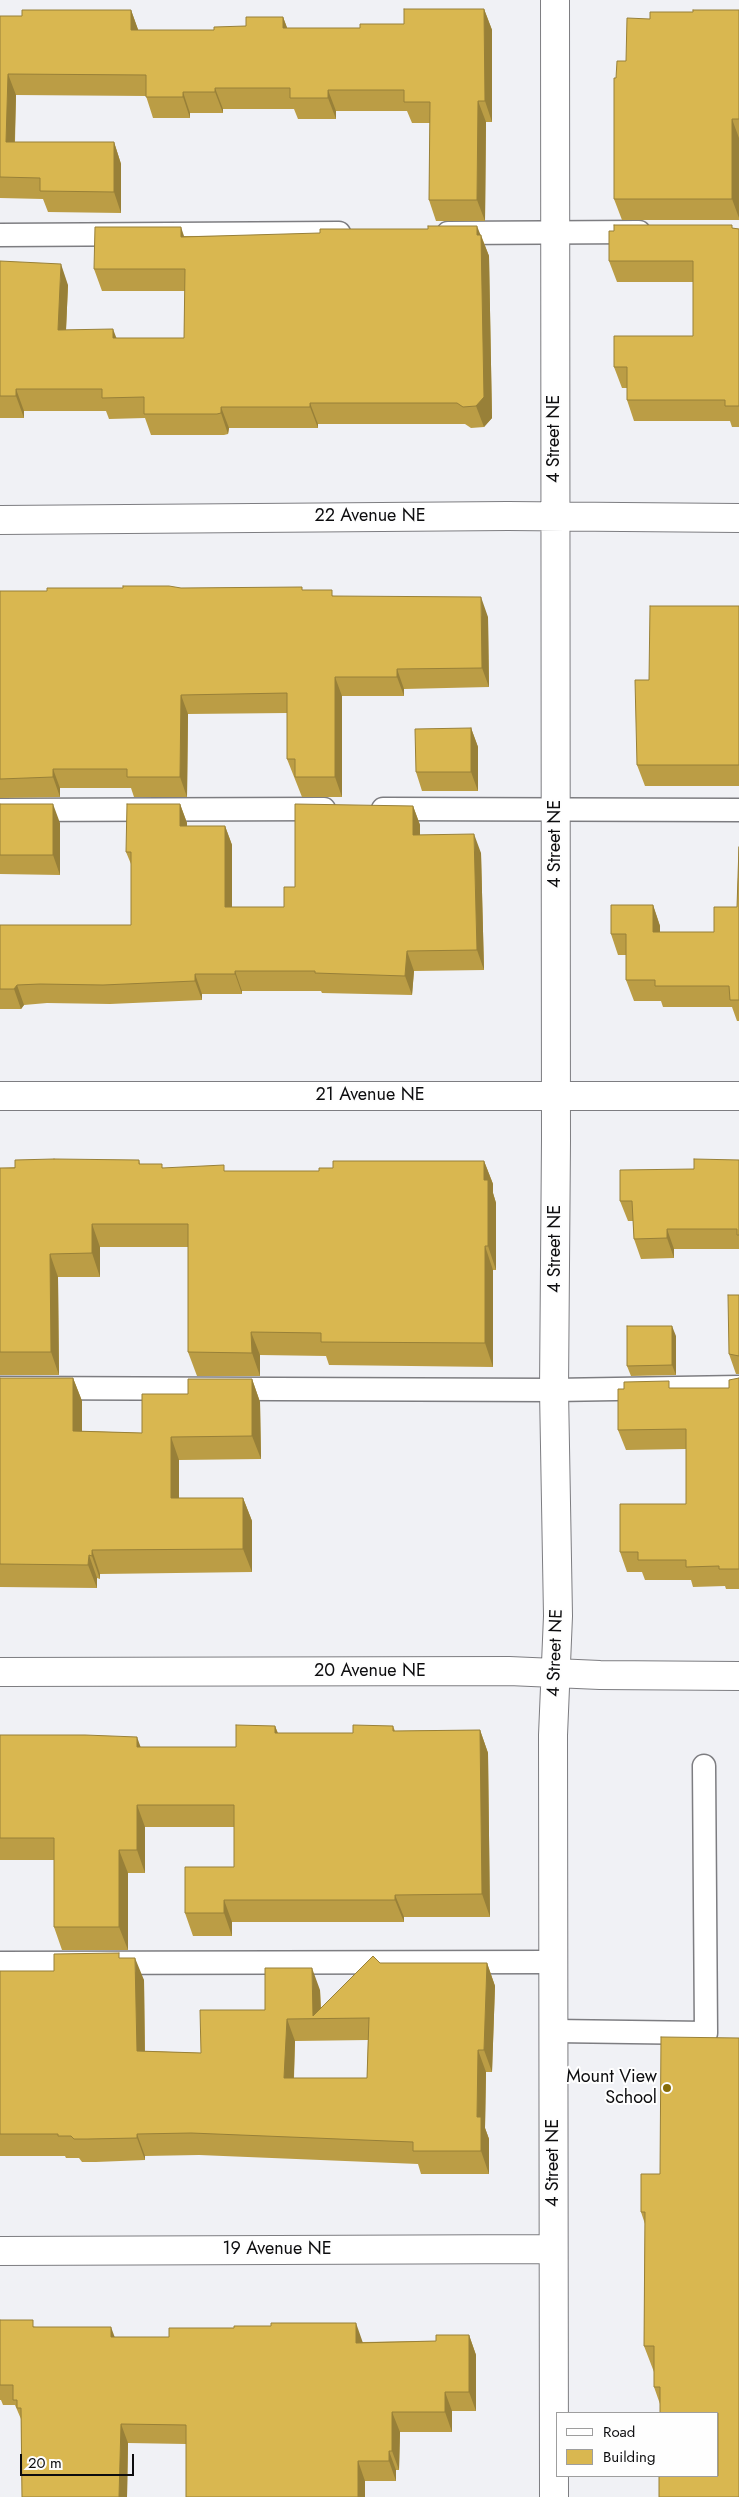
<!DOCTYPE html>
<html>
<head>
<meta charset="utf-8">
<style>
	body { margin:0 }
	#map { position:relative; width:739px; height:2497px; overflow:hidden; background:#f0f1f5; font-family:Jost,sans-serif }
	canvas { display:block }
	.legend { position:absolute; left:556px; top:2412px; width:162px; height:65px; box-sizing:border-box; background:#fefefe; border:1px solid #9e9e9e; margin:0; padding:6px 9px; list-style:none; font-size:15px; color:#0d0d0f }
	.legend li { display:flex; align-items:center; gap:10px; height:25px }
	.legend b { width:25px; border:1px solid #9e9e9e }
	.scale { position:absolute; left:20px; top:2454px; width:114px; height:22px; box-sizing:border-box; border:2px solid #0d0d0f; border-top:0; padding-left:6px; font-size:15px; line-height:18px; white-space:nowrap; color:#0d0d0f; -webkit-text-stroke:4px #fefefe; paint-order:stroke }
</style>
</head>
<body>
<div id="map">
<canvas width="739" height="2497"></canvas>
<ul class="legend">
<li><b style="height:6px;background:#fff"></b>Road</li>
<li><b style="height:14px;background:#d9b750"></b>Building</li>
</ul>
<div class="scale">20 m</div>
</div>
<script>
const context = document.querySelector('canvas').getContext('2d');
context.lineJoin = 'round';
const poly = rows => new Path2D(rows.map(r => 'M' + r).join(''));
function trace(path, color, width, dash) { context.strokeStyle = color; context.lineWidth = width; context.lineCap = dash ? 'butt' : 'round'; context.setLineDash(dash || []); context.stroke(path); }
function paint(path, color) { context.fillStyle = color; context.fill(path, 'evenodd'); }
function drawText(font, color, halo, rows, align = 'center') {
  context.font = font + ' Jost,sans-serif'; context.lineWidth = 4; context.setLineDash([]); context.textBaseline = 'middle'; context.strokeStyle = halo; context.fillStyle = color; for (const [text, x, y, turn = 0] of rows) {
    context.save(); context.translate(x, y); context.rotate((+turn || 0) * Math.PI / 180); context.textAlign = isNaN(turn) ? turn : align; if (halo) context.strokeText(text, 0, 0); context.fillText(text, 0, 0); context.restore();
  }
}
const lane = poly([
	[448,233,639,232],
	[0,235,339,233],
	[383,809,739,810],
	[0,810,324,809],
	[0,1388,554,1390,739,1387],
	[0,1963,554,1962],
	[554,2031,706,2033,704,1766]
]);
const street = poly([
	[0,520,508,516,739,518],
	[0,1096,739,1096],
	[0,1672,509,1671,600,1675,739,1676],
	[0,2251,553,2249],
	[554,2497,553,1735,558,1616,554,1390,556,1140,555,0]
]);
const wall = poly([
	[484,9,492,30,492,122,486,122,485,221,436,221,429,200,430,123,412,123,407,111,336,111,336,119,298,119,294,109,223,109,223,113,190,113,190,118,153,118,146,96,16,95,15,142,114,142,121,164,121,213,48,212,43,199,0,198,0,16,22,16,131,10,138,30,214,30,246,26,283,17,287,28,360,28,404,24],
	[739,10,739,220,622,220,614,199,616,78,650,19,693,12],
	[733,228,739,229,739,427,732,427,730,421,634,421,627,400,627,388,622,388,614,367,693,336,693,282,617,282,609,261],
	[481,235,489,256,492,418,484,427,471,428,465,424,318,424,318,428,229,428,228,434,224,435,151,435,145,418,109,419,106,411,24,411,24,418,0,418,0,261,68,285,66,330,117,338,184,338,185,291,102,291,94,269,184,236],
	[181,588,303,590,334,596,488,617,489,687,404,689,404,696,342,696,342,797,302,797,287,759,287,713,188,714,187,797,134,797,131,788,60,788,60,797,0,798,0,591,47,591],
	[739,606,739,786,645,786,637,765,649,680],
	[471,728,478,747,478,791,422,791,416,772],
	[0,804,60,823,60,875,0,874],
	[180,804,187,823,187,826,225,826,232,845,232,907,284,907,295,887,413,806,420,825,420,835,481,853,484,970,414,971,412,995,322,993,321,991,242,991,242,994,202,994,202,1000,110,1004,47,1003,24,1005,21,1009,0,1009,0,925,131,925,131,864,126,852],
	[739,847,739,1021,737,1021,732,1007,663,1007,661,1001,634,1001,626,980,626,955,618,955,611,934,653,905,660,926,660,932,714,932,737,907],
	[139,1160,140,1164,164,1168,226,1171,319,1171,333,1168,484,1161,493,1184,493,1193,496,1203,496,1270,493,1270,493,1367,329,1365,326,1356,260,1355,260,1376,197,1376,188,1352,188,1247,100,1247,100,1277,58,1277,59,1375,0,1375,0,1168],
	[739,1160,739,1249,674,1249,674,1258,641,1259,634,1239,633,1221,628,1221,620,1201,694,1169],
	[739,1295,739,1374,736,1374,729,1354],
	[676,1336,676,1375,631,1376,627,1366],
	[0,1378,73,1378,82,1401,82,1431,142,1433,188,1394,252,1379,260,1402,261,1459,179,1460,179,1498,243,1498,252,1521,252,1572,100,1574,100,1579,97,1578,97,1588,0,1587],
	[739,1378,739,1589,726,1589,725,1586,693,1587,691,1580,645,1580,642,1572,627,1572,620,1552,686,1504,686,1449,626,1450,618,1430,671,1388,729,1388],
	[275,1726,278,1733,353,1733,393,1726,395,1731,480,1730,488,1753,490,1917,404,1917,404,1922,232,1922,232,1936,193,1936,185,1913,234,1867,234,1827,145,1827,145,1873,128,1873,128,1950,62,1950,54,1927,54,1860,0,1860,0,1735,140,1747,236,1747],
	[121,1958,144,1980,145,2051,201,2053,265,2010,320,1990,321,2008,380,1963,487,1963,495,1986,492,2072,486,2072,485,2128,489,2139,489,2174,421,2174,418,2164,199,2155,145,2156,145,2160,96,2162,82,2162,79,2158,66,2158,65,2156,0,2156,0,1971,54,1971],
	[368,2040,367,2078,294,2078,295,2041],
	[660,2174,660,2404,654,2387,654,2372,644,2346,645,2224,641,2212],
	[0,2320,36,2327,115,2337,363,2342,436,2341,469,2335,476,2355,476,2411,452,2411,452,2432,400,2432,399,2470,396,2470,396,2481,365,2481,365,2497,186,2497,186,2444,128,2443,127,2497,22,2497,21,2419,15,2405,3,2405,1,2400,0,2400]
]);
const shadedWall = poly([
	[484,9,492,30,492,122,485,101],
	[131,10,139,32,131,30],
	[283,17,291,38,283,28],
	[8,74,16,95,14,163,6,142],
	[215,88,223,109,223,113,215,92],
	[328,90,336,111,336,119,328,98],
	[183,92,190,113,190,118,183,97],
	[478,101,486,122,485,221,477,200],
	[732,119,739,138,739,218,732,199],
	[114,142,121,164,121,213,114,192],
	[477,226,489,256,492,418,484,427,476,406],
	[181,227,188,248,181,237],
	[61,264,68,285,65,352,58,330],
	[113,329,121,350,113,338],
	[16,389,24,411,24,418,16,396],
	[310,403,318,424,318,428,310,407],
	[221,407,229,428,228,434,221,413],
	[481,597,488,617,489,687,482,668],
	[397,669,404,689,404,696,397,677],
	[335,677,342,696,342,797,335,777],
	[181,695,188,714,187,797,180,777],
	[471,728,478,747,478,791,471,772],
	[53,769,60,788,60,797,53,777],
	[53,804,60,823,60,875,53,855],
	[180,804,187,823,187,845,180,826],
	[413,806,420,825,420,854,413,835],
	[225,826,232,845,232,927,225,907],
	[474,834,481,853,484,970,477,950],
	[653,905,660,926,660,953,653,932],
	[407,951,414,971,412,995,405,976],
	[235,971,242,991,242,994,235,974],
	[195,974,202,994,202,1000,195,981],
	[17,985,24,1005,21,1009,14,989],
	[484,1161,493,1184,493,1193,496,1203,496,1270,488,1246,484,1180],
	[92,1224,100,1247,100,1277,92,1253],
	[667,1229,674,1249,674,1258,667,1238],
	[485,1246,493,1270,493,1367,485,1343],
	[50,1254,58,1277,59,1375,51,1352],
	[672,1326,676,1336,676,1375,672,1365],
	[251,1332,260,1355,260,1376,252,1353],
	[73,1378,82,1401,82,1454,73,1431],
	[252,1379,260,1402,261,1459,252,1436],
	[171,1437,179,1460,179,1521,171,1498],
	[243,1498,252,1521,252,1572,243,1549],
	[92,1550,100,1574,100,1579,92,1556],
	[89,1555,97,1578,97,1588,88,1565],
	[275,1726,283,1748,275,1733],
	[480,1730,488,1753,490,1917,482,1894],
	[137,1737,145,1759,137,1747],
	[137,1805,145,1827,145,1873,137,1850],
	[119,1850,128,1873,128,1950,119,1927],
	[395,1895,404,1917,404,1922,395,1900],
	[224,1900,232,1922,232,1936,224,1913],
	[135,1958,144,1980,145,2073,137,2051],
	[487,1963,495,1986,492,2072,484,2050],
	[312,1968,320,1990,321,2018,313,2016],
	[287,2019,295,2041,293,2100,284,2078],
	[478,2050,486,2072,485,2128,489,2139,489,2174,481,2151,477,2117],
	[137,2134,145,2156,145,2160,137,2138],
	[356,2323,363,2343,356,2343],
	[111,2327,118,2346,111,2337],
	[469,2335,476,2355,476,2411,469,2392],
	[445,2392,452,2411,452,2432,445,2412],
	[392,2412,400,2432,399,2470,392,2451],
	[121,2424,128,2443,127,2497,119,2497],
	[389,2451,396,2470,396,2481,389,2461],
	[358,2461,365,2481,365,2497,358,2497]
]);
const building = poly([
	[404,9,484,9,485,101,478,101,477,200,429,200,430,102,404,102,404,90,328,90,328,98,290,98,290,88,215,88,215,92,183,92,183,97,146,97,146,75,8,74,6,142,114,142,114,192,40,191,40,178,0,177,0,16,22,16,22,10,131,10,131,30,214,30,214,27,246,26,246,17,283,17,283,28,360,28,360,24,404,24,404,9],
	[693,10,739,10,739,119,732,119,732,199,614,199,614,78,616,78,617,61,626,61,627,18,650,19,650,12,693,12,693,10],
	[614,225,732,225,732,228,739,229,739,406,725,406,725,400,627,400,627,367,614,367,614,336,693,336,693,261,609,261,609,231,614,231,614,225],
	[428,226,477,226,477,235,481,235,484,397,476,406,463,407,457,403,310,403,310,407,221,407,221,413,217,414,144,414,144,397,102,398,102,389,16,389,16,396,0,396,0,261,61,264,58,330,113,329,113,338,184,338,185,269,94,269,95,227,181,227,181,237,320,233,320,229,428,229,428,226],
	[123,586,169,586,181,588,302,587,302,590,332,590,332,596,481,597,482,668,397,669,397,677,335,677,335,777,295,777,295,759,287,759,287,693,181,695,180,777,127,777,127,769,53,769,53,777,0,779,0,591,47,591,47,588,123,588,123,586],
	[650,606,739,606,739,765,637,765,635,680,649,680,650,606],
	[471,728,471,772,416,772,415,729,471,728],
	[0,804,53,804,53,855,0,855,0,804],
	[127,804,180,804,180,826,225,826,225,907,284,907,284,887,295,887,295,804,413,806,413,835,474,834,477,950,407,951,405,976,315,973,315,971,235,971,235,974,195,974,195,981,103,985,40,984,17,985,14,989,0,989,0,925,131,925,131,852,126,852,127,804],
	[739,847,739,1000,730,1000,729,986,655,986,655,980,626,980,626,934,611,934,611,905,653,905,653,932,714,932,714,907,737,907,739,847],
	[54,1159,139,1160,139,1164,162,1164,162,1168,224,1165,224,1171,319,1171,319,1168,333,1168,333,1161,484,1161,484,1180,488,1180,488,1246,485,1246,485,1343,321,1342,321,1333,251,1332,252,1353,188,1352,188,1224,92,1224,92,1253,50,1254,51,1352,0,1352,0,1168,15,1168,15,1160,54,1159],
	[694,1159,739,1160,739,1235,737,1235,737,1229,667,1229,667,1238,634,1239,632,1201,620,1201,620,1170,694,1169,694,1159],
	[728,1295,739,1295,739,1356,729,1354,728,1295],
	[627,1326,672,1326,672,1365,627,1366,627,1326],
	[0,1378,73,1378,73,1431,142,1433,142,1394,188,1394,188,1379,252,1379,252,1436,171,1437,171,1498,243,1498,243,1549,92,1550,92,1556,89,1555,88,1565,0,1564,0,1378],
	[739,1378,739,1569,719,1569,719,1566,686,1567,686,1560,638,1560,638,1552,620,1552,620,1504,686,1504,686,1429,618,1430,618,1389,624,1389,624,1382,669,1381,669,1388,729,1388,729,1380,739,1378],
	[236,1725,275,1726,275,1733,353,1733,353,1725,393,1726,393,1731,480,1730,482,1894,395,1895,395,1900,224,1900,224,1913,185,1913,185,1867,234,1867,234,1805,137,1805,137,1850,119,1850,119,1927,54,1927,54,1838,0,1838,0,1735,85,1735,137,1737,137,1747,236,1747,236,1725],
	[119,1953,119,1958,135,1958,137,2051,201,2053,200,2010,265,2010,265,1968,312,1968,313,2016,373,1956,380,1963,487,1963,484,2050,478,2050,477,2117,481,2117,481,2151,413,2151,413,2142,191,2133,137,2134,137,2138,88,2139,74,2139,71,2136,58,2136,58,2134,0,2134,0,1971,54,1971,54,1954,119,1953],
	[369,2018,367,2078,284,2078,287,2019,369,2018],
	[661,2037,739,2038,739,2497,659,2497,659,2476,718,2476,718,2413,660,2413,660,2387,654,2387,654,2346,644,2346,645,2212,641,2212,641,2174,660,2174,661,2037],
	[0,2320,33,2320,33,2327,111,2327,111,2337,169,2337,169,2328,234,2328,234,2326,271,2326,271,2323,356,2323,356,2343,436,2341,436,2335,469,2335,469,2392,445,2392,445,2412,392,2412,392,2451,389,2451,389,2461,358,2461,358,2497,186,2497,186,2425,121,2424,119,2497,22,2497,21,2408,17,2408,17,2400,13,2400,13,2385,0,2385,0,2320]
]);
const markers = [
	[667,2088,5,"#876c09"]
];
const streetNames = [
	["4 Street NE",555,439,-90],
	["22 Avenue NE",370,517],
	["4 Street NE",556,844,-90],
	["21 Avenue NE",370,1096],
	["4 Street NE",556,1249,-90],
	["4 Street NE",556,1653,-88],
	["20 Avenue NE",370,1672],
	["4 Street NE",554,2163,-90],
	["19 Avenue NE",277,2250]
];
const poiNames = [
	["Mount View",657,2078],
	["School",657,2099]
];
trace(lane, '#7d7d81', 25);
trace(street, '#7d7d81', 30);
trace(lane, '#fff', 22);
trace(street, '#fff', 28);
paint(wall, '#bb9d45');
paint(shadedWall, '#988038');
paint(building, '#d9b750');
trace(building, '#988038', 1);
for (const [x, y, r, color] of markers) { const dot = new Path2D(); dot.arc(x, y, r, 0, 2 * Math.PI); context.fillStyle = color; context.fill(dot); trace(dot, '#fefefe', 2); }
drawText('18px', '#0d0d0f', '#fefefe', streetNames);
drawText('18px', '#0d0d0f', '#fefefe', poiNames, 'right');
</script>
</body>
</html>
